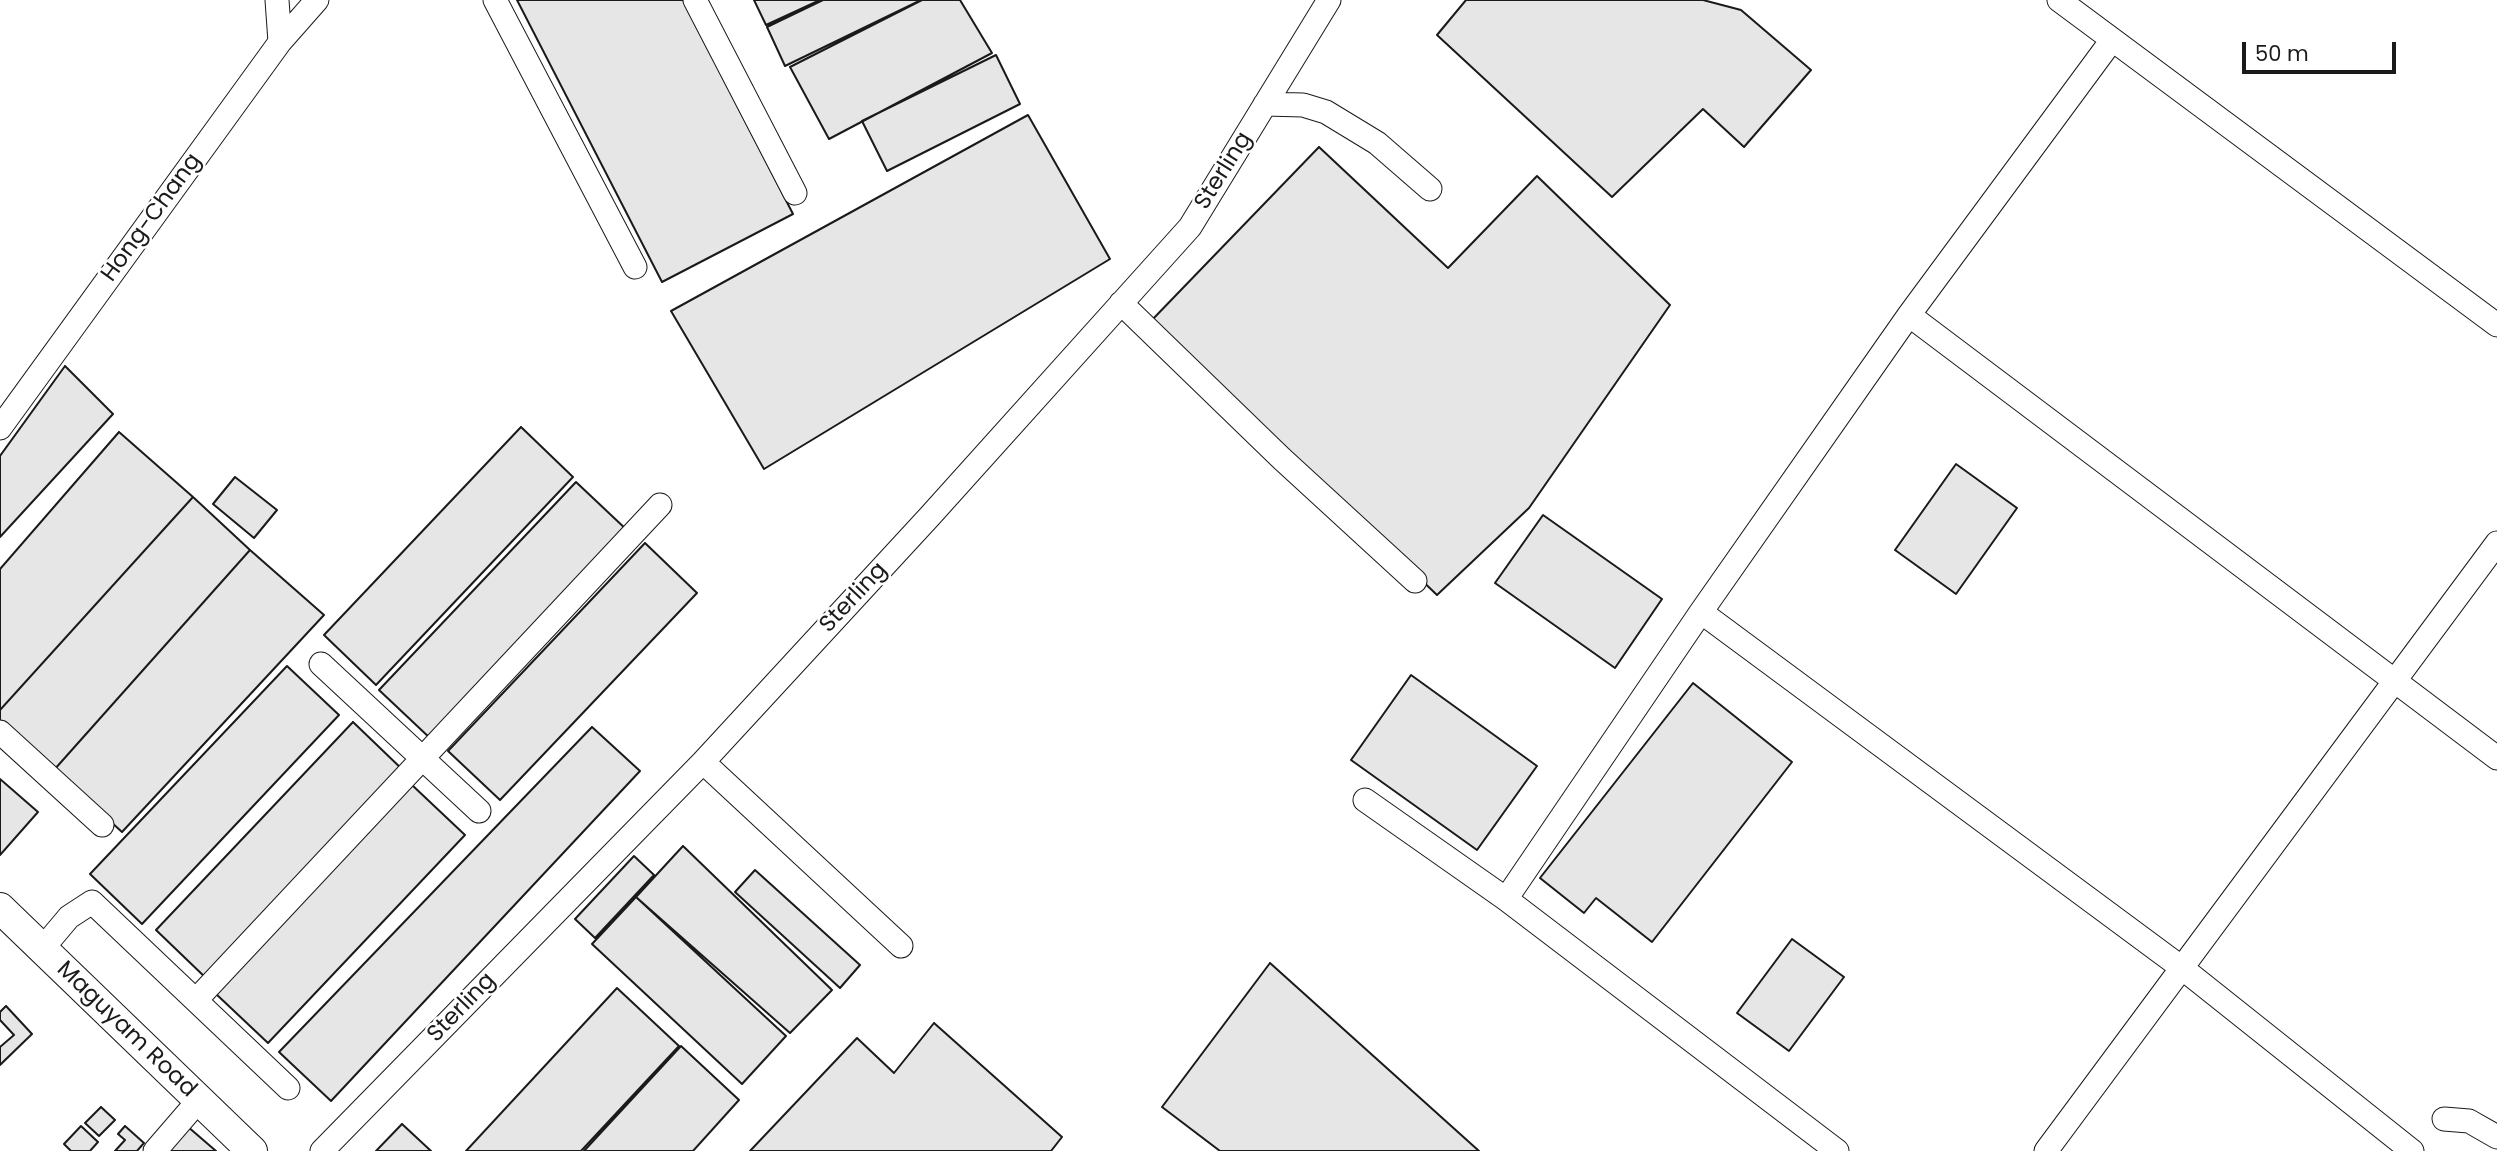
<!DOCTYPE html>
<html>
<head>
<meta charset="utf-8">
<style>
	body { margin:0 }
	#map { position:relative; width:2497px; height:1151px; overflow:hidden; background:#fff; font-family:Poppins,sans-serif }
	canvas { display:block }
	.scale { position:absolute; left:2242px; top:42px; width:154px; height:32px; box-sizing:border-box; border:4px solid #1a1a1a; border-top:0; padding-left:9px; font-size:21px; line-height:24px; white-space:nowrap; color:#1a1a1a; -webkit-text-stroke:5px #fff; paint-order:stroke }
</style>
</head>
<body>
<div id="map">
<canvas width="2497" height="1151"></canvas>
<div class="scale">50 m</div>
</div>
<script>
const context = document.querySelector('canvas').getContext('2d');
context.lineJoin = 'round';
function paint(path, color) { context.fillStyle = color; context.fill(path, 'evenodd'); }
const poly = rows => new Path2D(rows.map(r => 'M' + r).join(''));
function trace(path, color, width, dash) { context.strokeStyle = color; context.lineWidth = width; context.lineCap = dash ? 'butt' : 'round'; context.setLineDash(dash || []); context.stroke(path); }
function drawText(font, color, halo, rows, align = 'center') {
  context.font = font + ' Poppins,sans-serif'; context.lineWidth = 5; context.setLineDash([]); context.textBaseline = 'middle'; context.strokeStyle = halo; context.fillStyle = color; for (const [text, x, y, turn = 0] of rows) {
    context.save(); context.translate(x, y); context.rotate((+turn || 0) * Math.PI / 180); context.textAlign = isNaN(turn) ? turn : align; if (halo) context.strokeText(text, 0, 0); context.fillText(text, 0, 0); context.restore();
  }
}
const building = poly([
	[517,0,683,0,793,214,662,282,517,0],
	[754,0,820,0,766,25,754,0],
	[823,0,921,0,785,66,767,27,823,0],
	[922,0,960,0,992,53,829,139,790,67,922,0],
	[1466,0,1703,0,1741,10,1811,70,1744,147,1703,109,1612,197,1437,35,1466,0],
	[996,55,1020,104,887,171,862,121,996,55],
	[1028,115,1110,259,764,469,671,311,1028,115],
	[1319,147,1448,268,1537,176,1670,305,1529,508,1437,595,1151,321,1319,147],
	[65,366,113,414,0,537,0,456,65,366],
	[521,427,573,477,376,685,324,635,521,427],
	[119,432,193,497,0,710,0,569,119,432],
	[1956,464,2017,508,1956,594,1895,550,1956,464],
	[235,477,277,510,254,538,213,504,235,477],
	[576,482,629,532,432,740,379,690,576,482],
	[193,497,250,550,54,770,0,723,0,710,193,497],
	[1543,515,1662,599,1615,668,1495,583,1543,515],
	[645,543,697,593,500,800,448,751,645,543],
	[250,550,324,615,122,832,54,770,250,550],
	[287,666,339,715,142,924,90,874,287,666],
	[1411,675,1537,766,1477,850,1351,760,1411,675],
	[1693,683,1792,762,1652,942,1596,898,1584,913,1540,878,1693,683],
	[353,722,405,772,208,980,156,930,353,722],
	[592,727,640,771,331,1101,279,1052,592,727],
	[0,779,38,812,0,855,0,779],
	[412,785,465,835,268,1043,215,993,412,785],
	[683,846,832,990,790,1033,636,897,683,846],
	[634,856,654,875,595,938,575,919,634,856],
	[755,870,860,965,840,988,735,892,755,870],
	[636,897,786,1036,742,1084,592,944,636,897],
	[1792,939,1844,977,1789,1051,1737,1013,1792,939],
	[1270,963,1479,1151,1220,1151,1162,1107,1270,963],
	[617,988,679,1046,581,1151,466,1151,617,988],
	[6,1006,32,1034,0,1065,0,1047,14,1035,0,1020,0,1012,6,1006],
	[934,1023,1062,1137,1051,1151,750,1151,857,1038,894,1073,934,1023],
	[681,1046,739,1100,693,1151,584,1151,681,1046],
	[101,1107,115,1120,99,1136,85,1123,101,1107],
	[402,1124,431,1151,376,1151,402,1124],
	[81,1126,98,1142,90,1151,71,1151,64,1144,81,1126],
	[125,1126,144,1143,137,1151,115,1151,125,1140,118,1134,125,1126],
	[187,1126,216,1151,165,1151,187,1126]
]);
const minor = poly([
	[495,0,635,267],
	[695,0,795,193],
	[2059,0,2497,325],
	[280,42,317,0],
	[1265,104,1303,105,1326,112,1377,143,1430,189],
	[1121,303,1281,458,1415,581],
	[1909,315,2497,758],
	[0,428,280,42,277,0],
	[1701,612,2182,968,2412,1151],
	[321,664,479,811],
	[0,732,102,825],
	[703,762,901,946],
	[1365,800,1506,899,1837,1151],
	[1506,899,1701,612,1909,315,2112,40],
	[42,949,69,917,92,902,288,1088],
	[196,1000,660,505],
	[2444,1119,2469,1121,2497,1137],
	[155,1151,199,1100],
	[322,1151,703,762,930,516,1190,227,1329,0],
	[2046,1151,2497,543]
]);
const major = poly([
	[0,908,252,1151]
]);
const streetNames = [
	["Sterling",1224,171,-58],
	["Hong-Chang",152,218,-54],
	["Sterling",854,598,-47],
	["Sterling",462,1008,-46],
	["Maguyam Road",126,1030,44]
];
paint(building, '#e6e6e6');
trace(building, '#1a1a1a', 2);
trace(minor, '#1a1a1a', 25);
trace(major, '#1a1a1a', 32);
trace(minor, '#fff', 23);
trace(major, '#fff', 30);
drawText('23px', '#1a1a1a', '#fff', streetNames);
</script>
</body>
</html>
